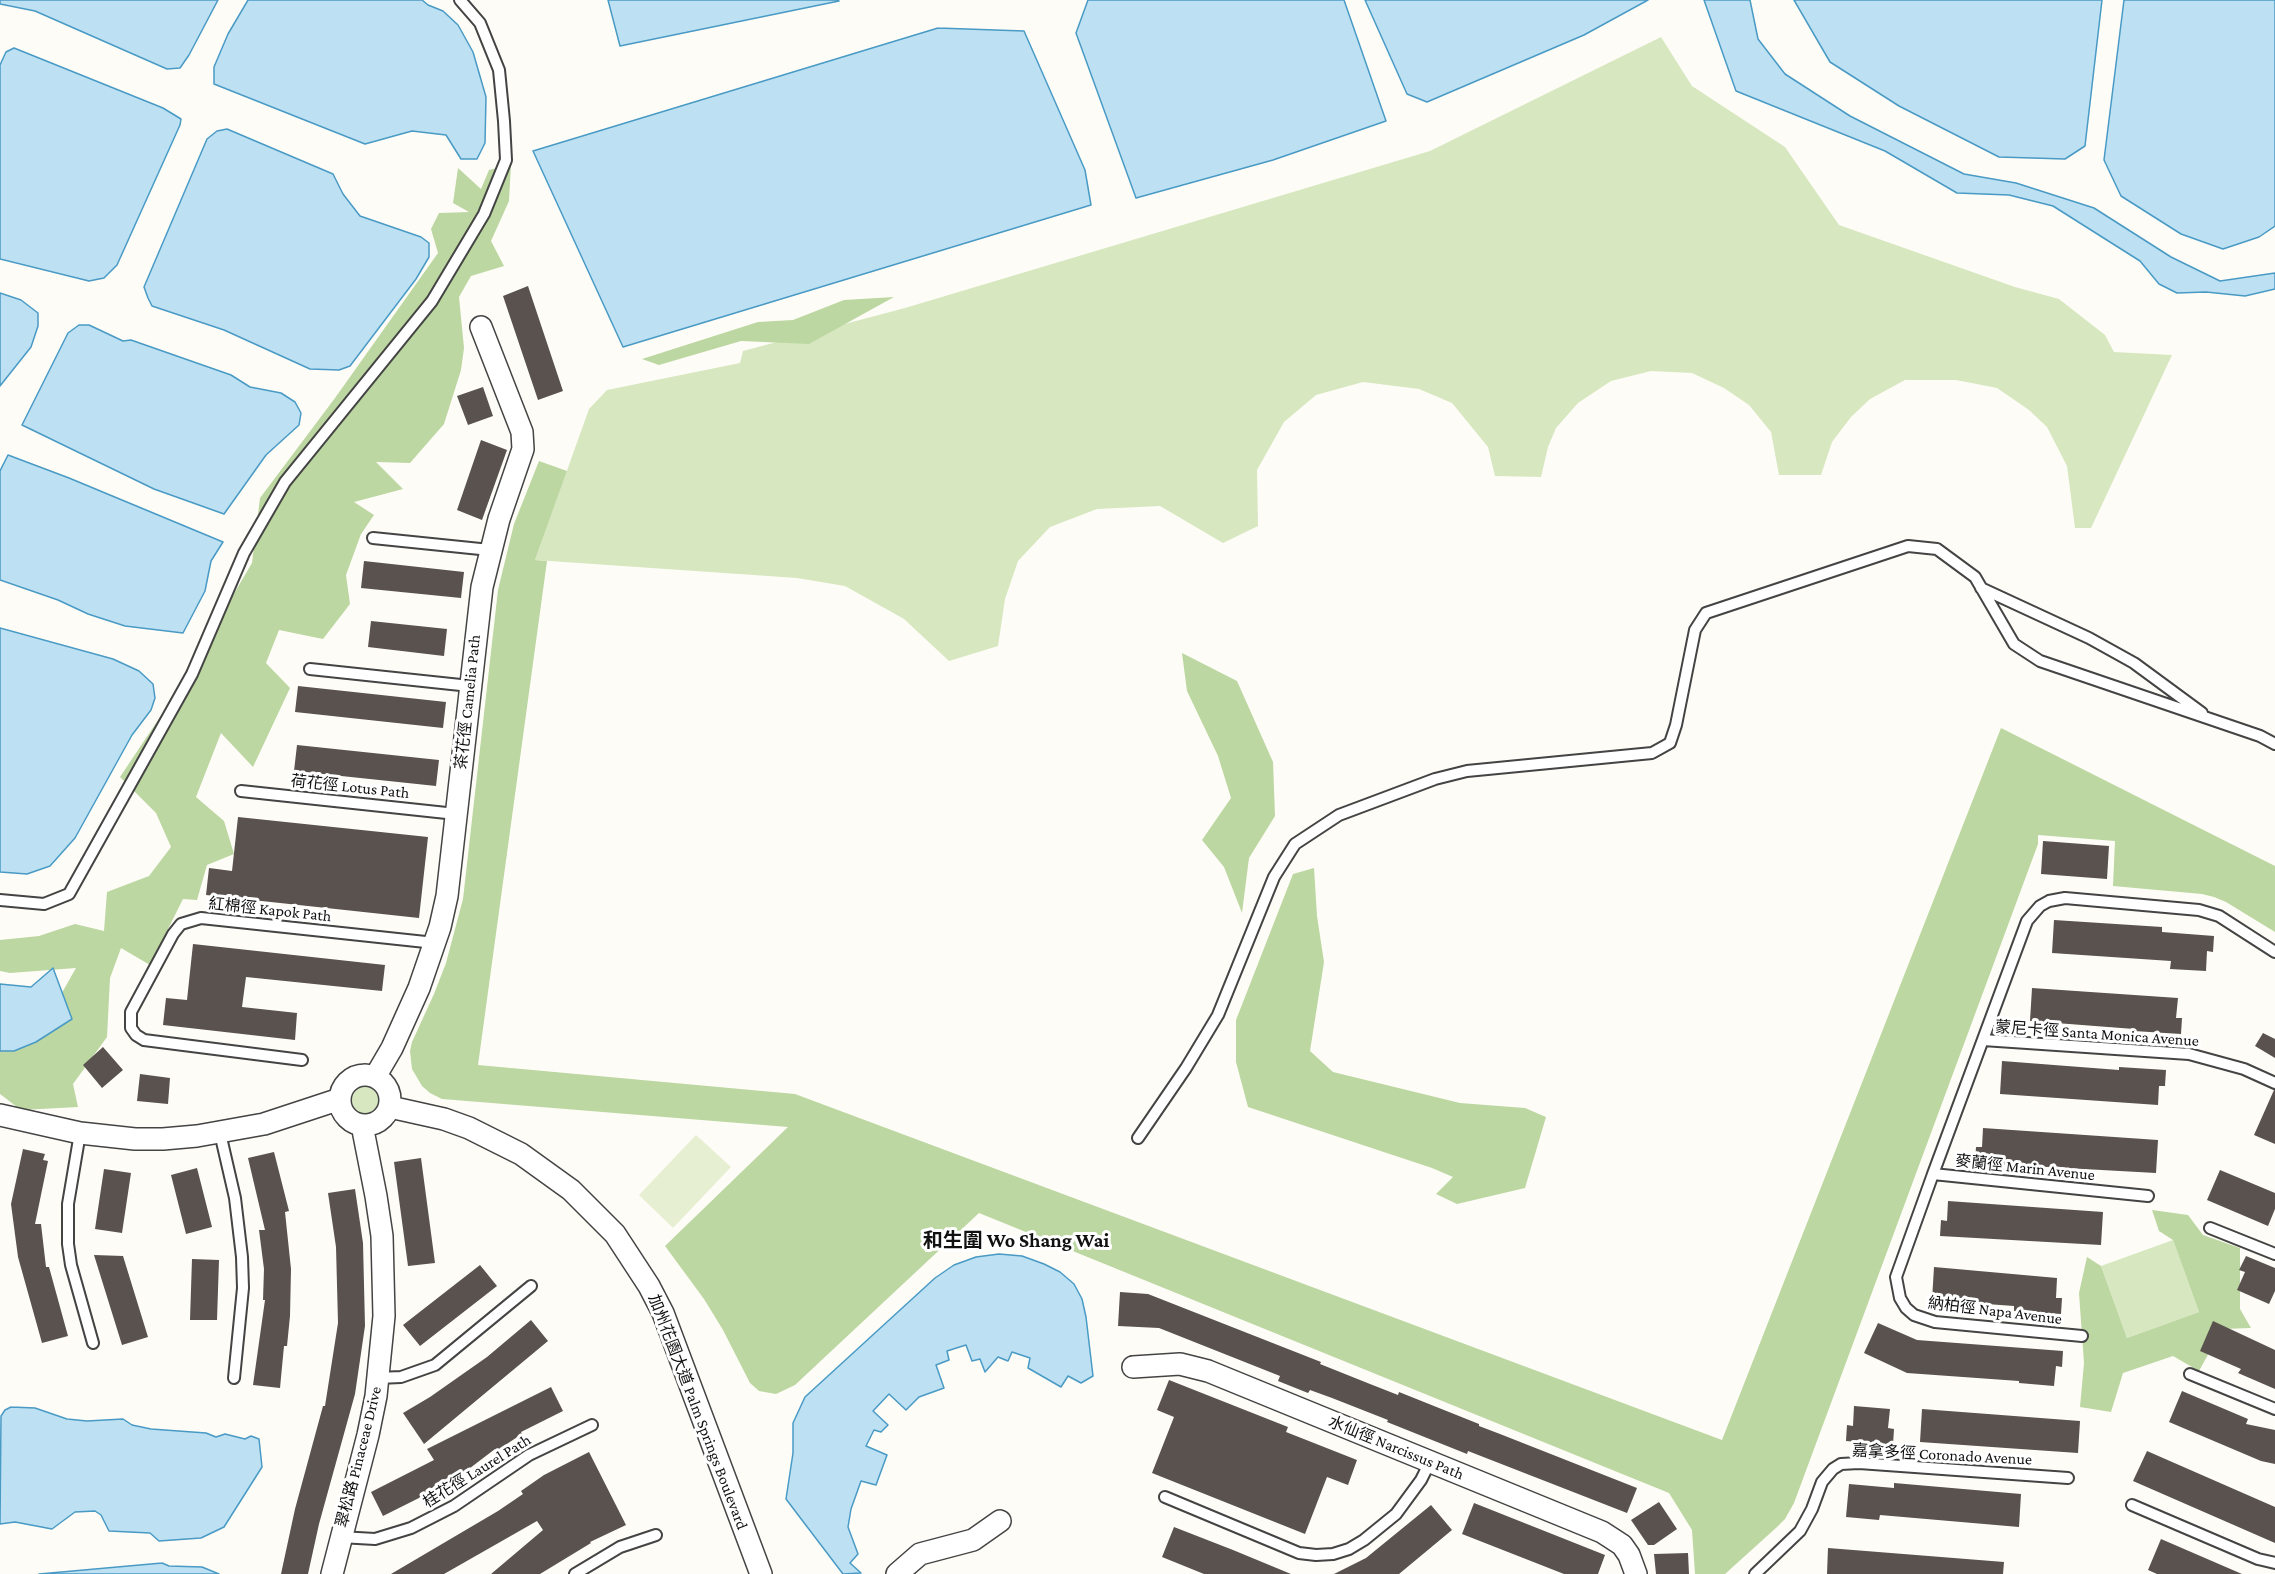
<!DOCTYPE html>
<html>
<head>
<meta charset="utf-8">
<style>
	body { margin:0 }
	canvas { display:block; background:#fefcf6 }
</style>
</head>
<body>
<canvas width="2275" height="1574"></canvas>
<script>
const context = document.querySelector('canvas').getContext('2d');
context.lineJoin = 'round';
function paint(path, color) { context.fillStyle = color; context.fill(path, 'evenodd'); }
const poly = rows => new Path2D(rows.map(r => 'M' + r).join(''));
function trace(path, color, width, dash) { context.strokeStyle = color; context.lineWidth = width; context.lineCap = dash ? 'butt' : 'round'; context.setLineDash(dash || []); context.stroke(path); }
function drawText(font, color, halo, rows, align = 'center') {
  context.font = font + ' "Crimson Pro","Noto Sans TC",serif'; context.lineWidth = 6; context.setLineDash([]); context.textBaseline = 'middle'; context.strokeStyle = halo; context.fillStyle = color; for (const [text, x, y, turn = 0] of rows) {
    context.save(); context.translate(x, y); context.rotate((+turn || 0) * Math.PI / 180); context.textAlign = isNaN(turn) ? turn : align; if (halo) context.strokeText(text, 0, 0); context.fillText(text, 0, 0); context.restore();
  }
}
const green = poly([
	[1661,37,1692,86,1785,147,1839,225,2015,287,2059,299,2105,335,2114,352,2172,355,2091,528,2075,528,2067,466,2047,427,2029,410,1997,388,1956,380,1905,380,1870,399,1851,417,1832,442,1821,475,1779,475,1771,432,1749,405,1724,388,1692,373,1651,371,1611,381,1578,403,1556,428,1548,447,1541,477,1495,476,1488,447,1452,403,1419,389,1363,382,1316,395,1284,422,1257,470,1258,526,1223,543,1160,506,1097,509,1050,527,1018,561,1005,599,998,646,949,661,904,619,845,586,797,578,535,560,589,409,607,390,740,363,743,351,905,308,1430,151],
	'352 1100a14 14 0 1 1 28 0a14 14 0 1 1-28 0Z',
	[2173,1240,2199,1312,2127,1338,2101,1266]
]);
const forest = poly([
	[511,164,509,201,491,241,504,266,471,276,459,297,464,348,461,370,444,424,410,463,376,462,403,489,354,502,374,515,361,534,346,575,350,604,323,639,279,630,266,663,290,688,253,767,221,733,196,797,224,821,234,854,207,865,197,900,183,899,150,965,121,948,110,978,107,1037,73,1084,78,1107,21,1110,0,1094,0,1031,55,1005,76,968,10,973,0,971,0,940,39,936,75,924,104,931,107,892,149,876,171,847,156,813,120,777,170,702,252,563,260,498,335,398,438,253,431,229,439,213,469,212,453,203,458,168,481,189,489,170],
	[894,297,809,344,741,341,659,365,642,359,758,322,793,320,844,300],
	[539,461,567,471,535,560,547,561,478,1065,795,1094,1722,1440,2001,728,2275,866,2275,932,2226,902,2214,897,2202,894,2113,886,2115,841,2038,835,2038,844,1794,1503,1785,1519,1777,1527,1725,1574,1695,1574,1692,1530,1669,1493,979,1213,795,1385,776,1394,759,1391,750,1383,723,1330,704,1299,665,1246,788,1127,442,1099,430,1093,422,1086,412,1069,410,1051,412,1042,434,994,446,963,463,899,498,590,514,524],
	[1182,653,1237,681,1273,762,1275,816,1249,858,1242,913,1224,867,1202,840,1231,798,1218,756,1187,691],
	[1314,868,1317,916,1324,962,1310,1051,1333,1072,1460,1103,1525,1108,1546,1117,1525,1188,1457,1204,1436,1194,1453,1177,1432,1168,1248,1107,1236,1062,1236,1020,1293,874],
	[2152,1210,2188,1215,2203,1235,2240,1248,2240,1309,2251,1328,2222,1329,2199,1371,2173,1356,2123,1373,2111,1412,2080,1407,2084,1363,2079,1293,2087,1257,2101,1266,2127,1338,2199,1312,2173,1240,2159,1231]
]);
const pitch = poly([
	[696,1135,731,1167,673,1228,639,1195]
]);
const water = poly([
	[0,0,218,0,189,55,180,68,167,69,35,11,0,4,0,0],
	[248,0,422,0,428,5,443,11,458,25,473,52,486,97,485,143,477,159,461,159,446,135,412,131,365,144,214,84,214,67,228,34,248,0],
	[608,0,838,0,839,1,620,46,608,0],
	[1088,0,1344,0,1386,121,1273,160,1136,198,1076,33,1088,0],
	[1365,0,1648,0,1584,35,1427,102,1407,94,1365,0],
	[1704,0,1750,0,1758,39,1785,74,1850,116,1964,174,2016,183,2094,208,2171,257,2220,281,2275,273,2275,289,2245,296,2206,292,2177,293,2159,284,2140,261,2053,206,2009,195,1957,193,1885,151,1736,91,1704,0],
	[1794,0,2102,0,2085,146,2065,159,1999,157,1899,106,1830,62,1794,0],
	[2124,0,2275,0,2275,226,2259,237,2223,249,2181,234,2121,196,2104,160,2124,0],
	[938,28,1024,31,1085,170,1091,205,623,347,533,151,938,28],
	[14,48,163,108,181,119,180,125,117,265,104,278,89,281,0,259,0,65,6,52,14,48],
	[227,129,333,174,343,194,360,216,421,237,429,243,429,257,416,279,350,366,339,370,310,369,224,330,152,306,148,298,144,287,207,139,217,131,227,129],
	[0,293,21,300,38,313,38,326,31,347,0,386,0,293],
	[79,325,89,325,123,341,131,340,231,375,250,387,281,393,295,402,301,413,299,425,266,455,224,514,154,489,22,425,68,333,79,325],
	[8,455,69,478,223,542,211,561,205,591,183,633,125,626,88,614,58,600,0,580,0,471,8,455],
	[0,628,113,659,139,671,153,684,155,698,151,710,132,735,75,838,50,866,27,874,0,872,0,628],
	[53,968,72,1019,36,1042,14,1051,0,1051,0,984,31,987,53,968],
	[999,1254,1022,1256,1044,1264,1060,1272,1074,1284,1082,1299,1086,1317,1093,1376,1081,1383,1068,1376,1061,1387,1028,1368,1030,1358,1012,1352,1008,1361,998,1357,985,1372,980,1359,972,1361,966,1345,947,1351,949,1360,936,1365,944,1388,919,1397,906,1410,889,1394,873,1411,888,1425,881,1432,874,1430,866,1446,887,1455,876,1485,861,1481,851,1509,848,1527,858,1554,850,1563,861,1573,843,1574,786,1499,793,1453,793,1423,805,1397,935,1278,954,1265,976,1257,999,1254],
	[11,1407,35,1408,67,1419,87,1421,123,1419,132,1425,151,1429,206,1433,216,1437,225,1434,245,1439,251,1436,259,1439,262,1467,224,1527,201,1538,159,1541,150,1533,109,1531,101,1515,95,1511,75,1512,52,1529,15,1522,0,1524,1,1416,5,1410,11,1407],
	[162,1563,169,1566,202,1567,219,1574,39,1574,162,1563]
]);
const building = poly([
	[528,286,563,391,538,400,503,296],
	[483,387,493,416,468,425,457,396],
	[481,440,507,450,482,520,457,510],
	[364,561,464,572,461,598,361,588],
	[371,621,447,629,444,656,368,647],
	[298,686,446,702,443,728,295,712],
	[297,745,439,760,436,786,294,771],
	[238,817,428,837,419,918,206,895,209,868,232,871],
	[2043,841,2109,846,2107,879,2041,874],
	[2054,920,2162,927,2162,932,2214,936,2213,952,2207,951,2206,971,2170,969,2171,961,2052,953],
	[193,944,385,965,382,991,246,977,242,1007,297,1013,295,1040,163,1025,166,998,187,1000],
	[2032,988,2178,998,2176,1018,2182,1018,2181,1034,2134,1031,2134,1029,2030,1021],
	[2263,1033,2275,1039,2275,1058,2255,1046],
	[103,1047,123,1070,102,1088,83,1065],
	[2002,1061,2119,1070,2119,1067,2166,1070,2165,1086,2159,1086,2158,1105,2000,1094],
	[140,1074,170,1078,168,1104,137,1101],
	[2274,1090,2275,1090,2275,1144,2254,1135],
	[1983,1128,2158,1140,2156,1173,1975,1163,1976,1147,1982,1147],
	[23,1149,45,1154,43,1160,48,1161,35,1224,41,1224,46,1267,49,1267,68,1336,42,1343,18,1257,11,1204],
	[274,1152,289,1211,285,1212,291,1269,290,1316,287,1346,284,1346,280,1388,253,1385,265,1300,263,1300,264,1269,259,1230,265,1230,248,1158],
	[421,1158,435,1263,408,1266,394,1162],
	[197,1168,212,1227,186,1234,171,1175],
	[104,1169,131,1173,122,1233,95,1229],
	[2220,1170,2275,1193,2275,1209,2268,1226,2207,1200],
	[355,1189,363,1243,365,1326,355,1394,319,1524,308,1574,281,1574,295,1509,323,1406,325,1406,338,1323,336,1247,328,1193],
	[1948,1201,2103,1212,2101,1245,1940,1236,1941,1220,1947,1221],
	[94,1255,123,1256,148,1337,122,1345],
	[2246,1256,2275,1268,2275,1291,2269,1304,2237,1290,2245,1272,2239,1270],
	[192,1259,219,1260,217,1320,190,1320],
	[480,1265,497,1286,420,1346,403,1325],
	[1934,1267,2057,1278,2056,1298,2062,1298,2061,1314,2014,1311,2014,1306,1932,1300],
	[1120,1292,1148,1294,1321,1362,1320,1364,1370,1384,1398,1395,1399,1392,1479,1424,1479,1426,1500,1434,1637,1488,1627,1513,1468,1451,1467,1454,1387,1422,1388,1420,1332,1398,1310,1390,1308,1393,1278,1381,1280,1376,1159,1328,1118,1326],
	[531,1320,548,1341,424,1444,403,1413,430,1397,487,1357],
	[2213,1321,2275,1350,2275,1389,2238,1373,2241,1369,2200,1351],
	[1878,1323,1917,1340,2063,1351,2062,1367,2056,1366,2054,1386,2019,1383,2019,1381,1907,1373,1864,1353],
	[1169,1380,1288,1427,1286,1432,1357,1460,1348,1485,1327,1477,1305,1534,1152,1473,1174,1417,1157,1410],
	[551,1387,563,1411,521,1432,522,1434,496,1451,495,1449,457,1478,433,1491,383,1516,371,1492,434,1460,427,1449],
	[2182,1391,2248,1419,2246,1424,2275,1430,2275,1464,2261,1461,2169,1422],
	[1854,1406,1890,1409,1888,1428,1894,1429,1893,1445,1846,1441,1847,1425,1853,1426],
	[1922,1409,2080,1421,2078,1453,1920,1442],
	[2147,1451,2275,1507,2275,1543,2133,1481],
	[589,1452,626,1525,590,1542,591,1543,540,1574,491,1574,543,1530,537,1521,444,1574,391,1574,498,1511,523,1494,521,1491,544,1475],
	[1894,1483,2021,1494,2019,1527,1880,1515,1879,1520,1846,1517,1849,1484,1894,1488],
	[1659,1502,1677,1529,1654,1545,1648,1545,1631,1520],
	[1474,1503,1605,1555,1598,1574,1564,1574,1462,1534],
	[1431,1505,1452,1530,1399,1574,1334,1574,1366,1558],
	[1174,1527,1233,1550,1291,1574,1204,1574,1162,1557],
	[2161,1539,2242,1574,2157,1574,2148,1570],
	[1828,1548,2004,1562,2003,1574,1827,1574],
	[1688,1553,1689,1574,1656,1574,1654,1554]
]);
const service = poly([
	[373,538,490,550],
	[1981,588,2089,638,2134,663,2202,713],
	[310,669,470,686],
	[241,791,456,814],
	[0,900,44,904,69,894,192,674,244,553,285,482,432,301,484,214,506,160,504,121,499,70,480,23,460,0],
	[1983,1040,2189,1054,2244,1069,2275,1083],
	[302,1060,144,1040,136,1035,131,1028,131,1012,173,934,181,924,201,918,435,943],
	[80,1133,68,1204,68,1244,71,1265,93,1343],
	[220,1133,235,1198,242,1257,243,1288,234,1378],
	[1138,1138,1186,1068,1218,1015,1274,877,1295,844,1339,815,1435,779,1467,771,1652,753,1670,743,1676,725,1695,630,1706,613,1908,546,1937,549,1975,577,2014,644,2040,661,2260,736,2275,744],
	[1933,1174,1896,1277,1900,1298,1906,1308,1914,1315,1935,1322,2082,1336],
	[2148,1196,1933,1174,2027,921,2040,906,2049,901,2065,898,2199,910,2219,916,2275,952],
	[2210,1228,2275,1254],
	[2190,1374,2275,1409],
	[378,1378,401,1377,435,1365,531,1286],
	[1165,1497,1299,1553,1316,1555,1333,1554,1349,1549,1364,1540,1396,1514,1421,1480,1430,1462],
	[2132,1505,2258,1559,2275,1563],
	[340,1537,375,1539,411,1528,454,1506,529,1455,592,1425],
	[575,1574,620,1547,656,1535],
	[1755,1574,1800,1531,1812,1509,1822,1482,1833,1469,1841,1464,1859,1463,2068,1478]
]);
const minor = poly([
	'340 1100a25 25 0 1 1 50 0a25 25 0 1 1-50 0Z',
	[375,1077,392,1048,419,988,440,927,447,896,482,587,499,519,523,449,522,432,481,327],
	[390,1107,444,1119,469,1128,521,1154,571,1190,615,1234,649,1286,663,1313,761,1574],
	[0,1115,80,1133,135,1139,163,1139,197,1136,264,1124,340,1099],
	[1133,1367,1180,1364,1208,1371,1602,1532,1622,1545,1629,1555,1636,1574],
	[332,1574,368,1435,376,1396,384,1316,382,1236,376,1196,362,1125],
	[897,1574,920,1554,973,1540,1000,1521]
]);
const streetNames = [
	["茶花徑 Camelia Path",468,702,-84],
	["荷花徑 Lotus Path",350,787,6],
	["紅棉徑 Kapok Path",270,910,6],
	["蒙尼卡徑 Santa Monica Avenue",2097,1034,4],
	["麥蘭徑 Marin Avenue",2025,1168,6],
	["納柏徑 Napa Avenue",1995,1311,7],
	["加州花園大道 Palm Springs Boulevard",698,1412,69],
	["水仙徑 Narcissus Path",1396,1448,22],
	["嘉拿多徑 Coronado Avenue",1942,1455,3],
	["翠松路 Pinaceae Drive",359,1457,-76],
	["桂花徑 Laurel Path",477,1471,-32]
];
const quarterNames = [
	["和生圍 Wo Shang Wai",1016,1241]
];
paint(green, '#d7e8c0');
paint(forest, '#bcd7a1');
paint(pitch, '#e7efd2');
paint(water, '#bde1f2');
trace(water, '#499ac5', 1.5);
paint(building, '#59524e');
trace(service, '#444', 14);
trace(minor, '#444', 24);
trace(service, '#fff', 10);
trace(minor, '#fff', 21);
drawText('16px', '#111', '#fff', streetNames);
drawText('bold 20px', '#111', '#fff', quarterNames);
</script>
</body>
</html>
